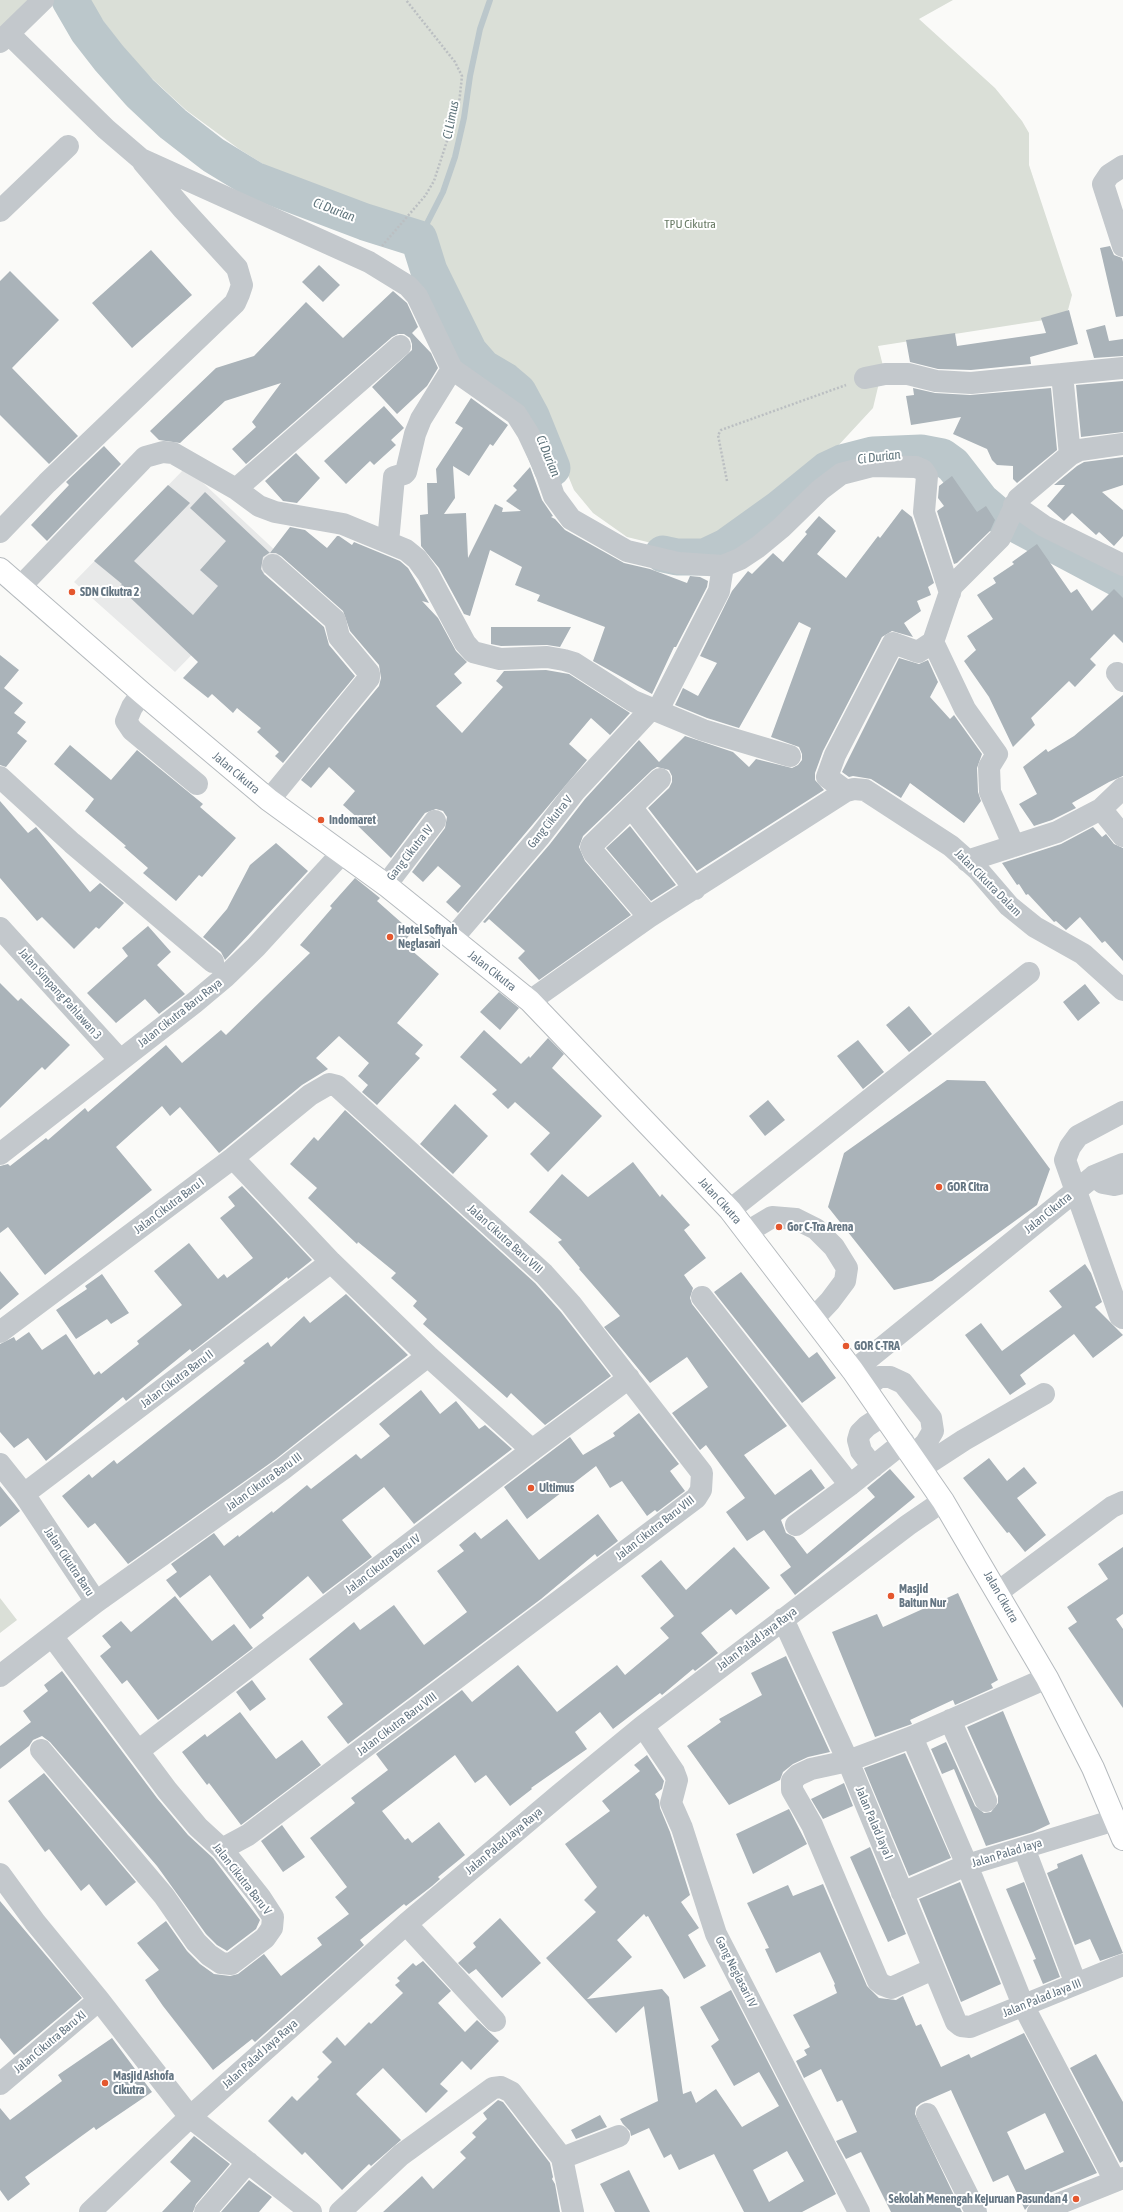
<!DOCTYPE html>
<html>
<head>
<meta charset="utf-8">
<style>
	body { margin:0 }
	canvas { display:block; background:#fafaf8 }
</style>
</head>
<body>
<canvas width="1123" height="2212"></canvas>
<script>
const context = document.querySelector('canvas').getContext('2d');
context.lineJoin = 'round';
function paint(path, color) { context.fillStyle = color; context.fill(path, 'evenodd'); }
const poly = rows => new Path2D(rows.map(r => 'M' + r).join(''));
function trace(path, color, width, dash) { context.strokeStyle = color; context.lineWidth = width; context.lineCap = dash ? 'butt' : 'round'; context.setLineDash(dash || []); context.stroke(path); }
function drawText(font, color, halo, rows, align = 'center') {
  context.font = font + ' "Asap Condensed",sans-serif'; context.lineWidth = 4; context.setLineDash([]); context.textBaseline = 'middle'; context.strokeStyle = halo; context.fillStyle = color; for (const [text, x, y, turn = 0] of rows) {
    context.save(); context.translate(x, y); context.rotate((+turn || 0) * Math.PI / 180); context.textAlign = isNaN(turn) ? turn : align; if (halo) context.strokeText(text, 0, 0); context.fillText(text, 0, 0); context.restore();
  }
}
const built = poly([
	[186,467,280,555,214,632,175,672,74,582]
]);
const green = poly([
	[0,0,37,0,0,29],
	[88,0,953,0,919,19,995,88,1022,121,1029,133,1029,165,1072,295,1068,310,1057,318,878,346,883,366,873,408,823,462,774,501,705,549,688,552,627,537,593,513,574,490,530,384,523,373,512,364,500,362,489,353,458,296,434,234,383,217,287,179,239,149,186,110,145,72,118,41],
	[0,1598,17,1620,0,1633]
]);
const stream = poly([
	[419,239,443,192,455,157,464,118,470,76,480,29,490,0]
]);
const river = poly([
	[70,0,88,31,109,58,140,93,173,124,213,155,254,180,365,222,419,239,429,271,469,352,483,368,505,381,518,392,531,416,552,468],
	[663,554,677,557,705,557,726,547,779,509,827,470,842,463,873,455,921,453,942,457,953,465,981,501,995,513,1123,581]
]);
const building = poly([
	[1110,246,1114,255,1122,258,1123,262,1123,316,1116,317,1100,248],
	[151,250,192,295,132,348,92,303],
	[319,265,340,285,323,302,302,282],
	[10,271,59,320,12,368,78,436,49,464,0,415,0,281],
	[393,291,407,303,418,327,412,333,431,353,438,368,427,386,397,414,372,387,412,350,412,344,410,338,404,334,398,334,392,337,246,464,232,449,256,427,252,422,281,383,225,401,180,443,159,440,150,431,216,368,254,356,306,302,343,338],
	[1069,310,1078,344,1030,357,1031,364,971,370,938,369,910,362,906,340,955,333,957,346,1046,333,1041,318],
	[1105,325,1109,341,1123,339,1123,356,1094,358,1086,330],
	[1123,381,1123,432,1081,437,1076,385],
	[913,388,935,393,970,395,1051,388,1057,450,1017,483,1013,479,1013,466,997,465,992,460,987,449,953,434,961,417,911,425,906,396,914,395],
	[471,398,508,425,493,446,490,444,469,476,453,466,455,498,444,514,466,513,468,558,495,504,503,508,502,512,521,511,506,501,517,490,513,486,530,467,542,500,553,516,551,517,555,519,565,530,624,563,650,569,687,583,690,576,700,577,708,581,707,587,676,647,674,647,652,694,593,661,605,627,537,601,540,595,515,585,522,567,490,550,470,616,464,614,439,568,421,546,420,515,428,514,427,483,437,483,436,469,463,428,455,423],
	[384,406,404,428,391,440,396,445,374,465,370,461,346,484,324,461],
	[104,446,121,464,47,541,31,525,69,485,66,482],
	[296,453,320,478,297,503,283,501,265,481],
	[1123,457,1123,485,1102,492,1123,510,1123,536,1114,546,1099,532,1096,535,1072,513,1064,521,1047,506,1065,485,1054,485,1077,466,1084,462],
	[952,476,977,512,986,506,995,520,990,531,957,563,954,564,937,511,944,506,938,498,939,486],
	[168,485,190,503,134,561,193,615,218,586,200,570,226,541,190,508,205,492,270,553,290,527,305,530,327,548,337,536,339,536,352,545,354,542,400,561,408,568,429,603,422,601,438,618,456,651,467,662,454,674,462,683,436,706,462,733,503,687,496,681,504,671,546,670,569,674,630,713,610,735,591,718,569,744,587,760,458,913,446,902,461,886,438,866,423,882,412,872,445,828,447,817,443,811,436,809,425,813,391,858,356,824,360,820,343,805,355,791,329,767,311,788,301,780,379,686,381,678,379,665,350,631,343,611,281,556,276,553,269,553,263,557,261,569,264,574,324,627,329,645,355,676,283,763,275,756,279,752,257,732,261,728,237,708,233,713,212,694,208,698,183,678,198,662,119,587,122,584,94,561],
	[902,509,912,517,934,583,928,587,931,595,917,601,921,611,904,623,913,637,892,631,882,637,823,751,815,773,815,780,824,790,697,871,648,808,669,788,672,782,672,776,669,770,657,767,652,770,583,836,579,847,585,861,631,915,539,980,518,958,525,951,489,919,485,923,483,922,550,844,585,799,639,740,659,762,685,736,733,752,749,767,756,759,792,768,798,765,802,760,802,754,799,747,771,737,811,628,799,622,739,728,707,718,675,705,683,688,698,696,717,663,700,656,732,591,748,571,752,574,773,553,783,562,807,534,805,532,819,516,836,531,817,554,846,578,878,536,880,538],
	[1037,544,1071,593,1077,589,1092,611,1114,589,1123,598,1123,643,1114,634,1090,659,1096,665,1075,687,1069,681,1031,718,1035,725,1013,747,989,697,964,661,976,650,967,636,993,619,977,595,996,583,993,578,1014,564,1012,562],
	[491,627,571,627,560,647,547,645,501,646,491,644],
	[0,655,19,670,4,688,23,703,14,713,26,722,17,733,27,741,6,767,0,765],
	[899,658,919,664,928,660,938,682,930,697,950,719,954,715,982,754,977,768,978,792,981,801,964,823,910,783,901,798,871,779,853,776,849,777,842,772],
	[1123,695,1123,776,1109,782,1072,803,1076,808,1052,820,1034,826,1019,804,1037,794,1023,767,1046,749,1048,752,1074,736],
	[70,745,111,780,137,750,203,804,200,807,236,838,202,877,199,875,176,901,143,873,148,868,124,847,126,846,85,811,94,799,54,764],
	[0,801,28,833,36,827,90,892,100,883,124,903,99,929,96,927,74,949,42,917,37,921,0,878],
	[630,826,676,885,651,901,606,848],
	[1093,827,1102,837,1106,834,1114,844,1123,848,1123,961,1105,941,1102,943,1080,917,1066,930,1056,921,1054,922,1028,894,1026,895,1019,884,1017,885,1002,863,1061,844],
	[276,843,308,871,225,960,221,952,203,937,227,909,250,865],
	[355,878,380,898,377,901,412,932,403,943,439,974,397,1023,423,1045,415,1054,420,1058,377,1105,362,1092,368,1085,358,1076,369,1063,339,1036,316,1058,328,1069,302,1085,219,1153,180,1107,170,1116,162,1106,116,1147,152,1190,45,1275,8,1227,0,1233,0,1166,8,1164,10,1166,46,1138,48,1140,85,1108,88,1112,166,1045,182,1063,221,1030,226,1035,310,953,300,945,332,908,330,906],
	[148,926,171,952,157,965,185,994,159,1014,145,999,116,1023,87,993,128,956,122,948],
	[0,983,18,1001,21,998,70,1045,45,1070,42,1067,0,1108],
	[1085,984,1100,1003,1078,1021,1063,1002],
	[499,992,519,1008,500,1030,480,1012],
	[909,1006,932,1034,909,1052,886,1025],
	[484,1030,521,1064,529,1056,530,1058,548,1038,564,1054,552,1068,602,1116,548,1172,530,1154,550,1133,515,1102,508,1109,492,1094,497,1090,460,1057],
	[858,1040,884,1072,863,1089,837,1056],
	[947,1080,985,1081,1050,1169,1037,1205,932,1281,894,1290,828,1207,844,1153],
	[768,1100,785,1120,765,1136,749,1116],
	[455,1104,488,1136,453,1174,420,1144],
	[345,1110,535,1283,561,1312,611,1376,545,1425,511,1393,507,1398,423,1324,427,1319,413,1306,417,1301,391,1278,396,1273,358,1242,357,1244,308,1198,317,1188,290,1164,314,1137,318,1141],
	[633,1162,660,1197,662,1194,690,1225,684,1230,706,1258,684,1275,693,1288,690,1298,692,1304,787,1426,744,1455,775,1495,811,1469,825,1488,781,1520,786,1533,794,1537,807,1554,875,1497,867,1488,890,1469,915,1497,795,1595,780,1575,791,1567,764,1530,747,1541,726,1512,745,1498,706,1445,700,1450,672,1413,708,1387,687,1357,650,1383,604,1327,620,1316,579,1269,580,1268,558,1242,562,1240,529,1212,562,1174,588,1197],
	[242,1186,312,1260,288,1279,287,1277,250,1307,192,1352,190,1349,126,1401,123,1397,46,1461,28,1438,14,1448,0,1432,0,1344,14,1337,16,1341,29,1332,42,1350,66,1334,94,1375,99,1371,101,1374,139,1344,137,1341,182,1305,154,1271,189,1243,218,1279,224,1274,227,1278,253,1258,220,1218,235,1206,228,1197],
	[1085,1264,1091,1273,1102,1302,1095,1307,1123,1335,1093,1358,1074,1334,1020,1375,1026,1384,1010,1395,965,1335,981,1323,1002,1351,1062,1307,1049,1291],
	[0,1271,19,1294,0,1310],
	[741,1272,809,1358,817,1352,836,1378,802,1403,714,1292],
	[102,1274,129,1313,111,1324,107,1319,76,1339,56,1310,87,1289,85,1286],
	[346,1294,408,1355,276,1459,128,1564,95,1523,88,1528,62,1496,89,1474,92,1478,114,1460,117,1464,245,1363,243,1361,268,1342,271,1347,304,1316,310,1323],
	[421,1390,440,1414,456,1401,479,1429,485,1425,512,1449,414,1524,384,1487,342,1520,372,1557,323,1594,308,1576,262,1615,264,1618,250,1629,210,1575,180,1598,166,1580,177,1572,171,1564,214,1533,224,1546,238,1535,239,1537,272,1511,273,1513,307,1485,311,1489,356,1454,361,1459,390,1436,379,1424],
	[639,1413,679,1464,670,1471,685,1491,657,1512,655,1510,647,1516,622,1481,610,1488,596,1466,527,1519,504,1487,570,1437,583,1455,615,1436,613,1433],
	[989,1458,1007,1481,1024,1467,1037,1483,1017,1498,1046,1535,1025,1552,1009,1532,1007,1533,963,1478],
	[0,1486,20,1511,0,1527],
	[598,1514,618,1541,597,1557,595,1554,541,1599,348,1744,327,1717,343,1704,309,1659,354,1622,360,1630,394,1605,424,1645,467,1612,437,1571,464,1551,459,1545,475,1532,481,1539,507,1519,539,1560],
	[734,1547,770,1588,736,1615,731,1609,701,1633,718,1653,695,1671,693,1669,662,1695,660,1693,613,1729,600,1712,575,1732,587,1749,531,1788,532,1789,510,1806,486,1775,475,1783,455,1755,382,1811,405,1840,408,1838,412,1843,439,1822,465,1855,438,1877,440,1879,432,1886,406,1906,404,1904,360,1940,364,1945,255,2042,252,2039,213,2070,163,2006,145,1980,159,1970,137,1943,166,1921,187,1951,200,1964,214,1974,230,1976,238,1974,264,1954,281,1976,322,1945,317,1938,349,1914,335,1897,347,1887,310,1838,355,1803,351,1798,388,1770,376,1754,462,1690,472,1702,518,1665,557,1712,617,1665,625,1675,669,1638,660,1628,674,1616,641,1576,661,1560,686,1590],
	[1123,1547,1123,1614,1116,1619,1123,1629,1123,1708,1068,1628,1077,1622,1067,1607,1108,1579,1098,1564],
	[958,1593,998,1680,991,1684,993,1688,955,1705,953,1700,910,1720,912,1724,875,1737,832,1632,877,1614,883,1627],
	[175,1596,212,1641,234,1624,253,1648,158,1720,127,1680,122,1684,100,1656,111,1647,102,1636,121,1621,131,1632],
	[786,1656,830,1752,808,1757,793,1764,783,1772,780,1780,729,1805,687,1746,721,1722,719,1719,762,1695,751,1673],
	[62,1671,157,1798,188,1835,213,1858,260,1920,256,1929,227,1951,217,1945,206,1934,157,1866,50,1742,42,1736,33,1740,29,1746,0,1769,0,1746,31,1722,23,1711,48,1691,44,1685],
	[252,1680,266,1699,250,1711,236,1692],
	[1003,1711,1050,1824,1033,1832,986,1846,954,1769,942,1774,931,1749,946,1742,975,1806,984,1813,991,1812,998,1803,998,1796,967,1727],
	[240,1712,276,1759,302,1740,321,1765,241,1825,209,1783,207,1785,182,1752,205,1734,207,1737],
	[905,1753,951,1858,909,1876,864,1768],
	[647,1755,664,1781,662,1789,655,1794,659,1800,660,1808,670,1832,690,1895,681,1902,699,1928,688,1935,706,1966,684,1979,648,1916,646,1917,644,1914,617,1940,632,1957,587,1999,662,1989,669,1997,683,2094,691,2091,696,2103,716,2089,742,2127,779,2106,759,2072,734,2086,711,2046,719,2040,700,2007,731,1990,836,2194,802,2212,744,2212,714,2154,679,2170,671,2154,664,2158,649,2128,631,2136,630,2131,623,2124,620,2119,658,2101,644,2006,616,2033,546,1958,596,1912,584,1900,597,1887,565,1844,610,1811,602,1801,640,1771,634,1765],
	[787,2151,804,2181,769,2202,753,2170],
	[44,1773,136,1882,106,1906,89,1884,81,1891,49,1849,45,1852,8,1801],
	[844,1783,853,1806,823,1819,811,1799],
	[789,1809,807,1844,753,1874,736,1834],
	[282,1825,305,1857,283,1872,261,1841],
	[870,1847,906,1934,888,1942,850,1857],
	[1082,1854,1123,1953,1100,1961,1090,1939,1075,1945,1047,1873,1058,1868,1057,1864],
	[960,1882,1001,1984,961,2002,919,1899],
	[1024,1882,1060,1977,1043,1984,1033,1960,1036,1959,1006,1889],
	[823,1884,867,1986,879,1998,896,2000,903,1996,916,2026,921,2024,941,2067,969,2054,971,2058,1024,2033,1097,2173,1033,2200,1025,2210,1008,2175,993,2182,951,2090,921,2103,916,2107,915,2114,962,2212,891,2212,861,2152,846,2159,836,2141,857,2132,842,2100,837,2102,821,2069,804,2078,796,2061,807,2055,804,2050,810,2047,793,2015,837,1993,834,1985,835,1984,820,1952,776,1973,765,1949,769,1948,747,1903,788,1885,793,1896],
	[1045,2113,1064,2152,1025,2170,1007,2132],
	[0,1901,82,1998,14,2055,0,2038],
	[500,1918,541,1963,502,1998,476,1969,469,1974,458,1963,476,1947,473,1943],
	[423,1961,451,1991,438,2003,465,2032,477,2020,499,2041,471,2070,462,2061,440,2084,448,2091,426,2113,383,2068,356,2094,401,2140,371,2166,369,2164,342,2190,305,2152,302,2155,268,2121,292,2096,297,2101,319,2079,317,2077,332,2062,322,2052,337,2037,345,2046,369,2022,371,2024,403,1993,395,1985,400,1981,397,1978,413,1963,416,1966],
	[112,2038,152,2092,96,2130,94,2127,25,2177,30,2184,8,2201,0,2190,0,2108,10,2120,62,2081,58,2075],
	[1096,2054,1123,2102,1123,2161,1120,2163,1070,2068],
	[498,2100,503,2102,550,2163,553,2177,552,2179,555,2184,560,2212,383,2212,422,2176,433,2189,466,2158,460,2152,476,2137,472,2133,487,2119,483,2113],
	[600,2115,607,2127,576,2139,571,2130],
	[194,2136,230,2164,196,2204,193,2212,162,2212,191,2181,170,2162],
	[629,2170,650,2212,615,2212,600,2184],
	[249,2180,272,2197,259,2212,221,2212]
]);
const path = poly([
	[382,246,425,196,434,181,459,104,462,76,455,62,406,0],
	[727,481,718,435,721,430,846,385]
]);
const minor = poly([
	[9,34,106,129,141,159,369,262,408,286,417,296,452,369,516,414,528,433,544,467,554,496,571,519,627,551,678,563,723,566,740,559,758,547,781,528,820,490,841,474,872,466,916,467,923,470,927,476,924,512,950,593],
	[0,42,43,0],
	[1123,166,1109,175,1103,184,1123,246],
	[0,211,68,146],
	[1062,374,1070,455],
	[865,378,885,374,908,374,936,381,971,383,1123,368],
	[236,489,259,506,275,512,343,524,406,550,417,559,428,574,465,643,473,652,500,659,547,657,564,660,574,663,633,701,703,730,790,756],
	[1014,505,1044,526,1123,565],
	[0,532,47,483,235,303,239,294,242,285,237,268,183,209,143,162],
	[388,542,394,477,404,474,406,472,415,434,421,419,452,369],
	[20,587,145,457,163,452,173,453,236,489,400,346],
	[933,642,965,709,997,754,989,767,990,792,1014,846],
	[1117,673,1123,681],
	[142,693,132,707,126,721,132,730,197,784],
	[658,710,719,591,723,566],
	[0,777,72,843,213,962],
	[846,791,827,777,835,755,893,643,918,652,933,642,952,586,1000,538,1018,499,1070,455,1080,450,1123,444],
	[269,800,369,678,369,673,339,637,335,620,273,565],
	[631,807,695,889],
	[1101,809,1123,836],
	[967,861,1057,832,1101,809,1123,788],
	[386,885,435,821],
	[649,917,594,853,591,847,592,845,660,779],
	[0,928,120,1060],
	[452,939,540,836,575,791,652,708],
	[530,1001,649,917,846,791,854,789,865,790,951,846,978,870,1009,906,1035,927,1083,954,1123,990],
	[1123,1112,1078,1136,1070,1147,1065,1160,1120,1316,1123,1318],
	[0,1154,194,1003,225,977,256,947,342,853],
	[233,1158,331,1262,428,1356,532,1450],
	[1094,1176,1103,1183,1114,1185,1123,1183],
	[730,1210,1029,973],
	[747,1232,772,1217,796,1219,816,1229,834,1247,847,1268,845,1281,830,1301,813,1319],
	[702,1297,850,1485,904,1442],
	[0,1332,233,1158,310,1095,329,1084,337,1086,544,1274,571,1304,702,1473,701,1490,696,1498,248,1835,222,1849],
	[853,1371,1094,1176,1123,1164],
	[865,1388,879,1377,890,1377,903,1383,931,1418,933,1431,926,1443,913,1456],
	[0,1464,24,1494,96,1602],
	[873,1467,861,1451,858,1440,860,1433,867,1426,884,1415],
	[921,1468,964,1440,1044,1394],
	[24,1494,331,1262],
	[796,1525,850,1485],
	[998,1592,1112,1507,1123,1502],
	[783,1619,848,1761,956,2022,961,2026,970,2027,1123,1965],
	[0,1676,96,1602,283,1469,428,1356],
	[950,1720,986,1801],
	[643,1726,674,1772,677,1780,671,1803,682,1828,716,1934,859,2212],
	[912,1737,967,1865,1023,2005,1115,2181],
	[41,1750,164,1896,196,1942,209,1955,221,1963,231,1964,265,1938,272,1928,273,1917,260,1897,222,1849,198,1827,167,1790,52,1636],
	[138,1751,532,1450,629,1378],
	[1024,1848,1076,1984],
	[0,1874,35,1922,99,2000,190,2117,311,2212],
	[902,1893,967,1865,1115,1820],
	[406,1924,495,2021],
	[933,1969,891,1988,883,1985,878,1981,812,1825,792,1790,792,1781,798,1775,811,1769,848,1761,912,1737,1047,1678],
	[0,2084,99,2000],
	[927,2114,976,2212],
	[90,2212,190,2117,406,1924,559,1795,643,1726,908,1525,943,1501],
	[205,2212,248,2162],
	[340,2212,401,2155,493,2088,501,2087,511,2092,562,2158],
	[573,2212,562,2158,619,2136],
	[1038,2212,1123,2178]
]);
const major = poly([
	[0,569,142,693,269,800,386,885,530,1001,730,1210,853,1371,943,1501,1047,1678,1093,1768,1123,1839]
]);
const markers = [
	[72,592,4,"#e4572e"],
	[321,820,4,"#e4572e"],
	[390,937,4,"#e4572e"],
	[939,1187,4,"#e4572e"],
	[779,1227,4,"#e4572e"],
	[846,1346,4,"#e4572e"],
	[531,1488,4,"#e4572e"],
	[891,1596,4,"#e4572e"],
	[105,2083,4,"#e4572e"],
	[1076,2199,4,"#e4572e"]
];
const parkNames = [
	["TPU Cikutra",690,224]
];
const poiNames = [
	["SDN Cikutra 2",80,592],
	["Indomaret",329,820],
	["Hotel Sofiyah",398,930],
	["Neglasari",398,944],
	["GOR Citra",947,1187],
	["Gor C-Tra Arena",787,1227],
	["GOR C-TRA",854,1346],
	["Ultimus",539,1488],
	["Masjid",899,1589],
	["Baitun Nur",899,1603],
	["Masjid Ashofa",113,2076],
	["Cikutra",113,2090],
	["Sekolah Menengah Kejuruan Pasundan 4",1068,2199,"right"]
];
const streetNames = [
	["Jalan Cikutra",236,773,40],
	["Gang Cikutra V",550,822,-51],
	["Gang Cikutra IV",410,853,-52],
	["Jalan Cikutra Dalam",988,883,45],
	["Jalan Cikutra",492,971,38],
	["Jalan Simpang Pahlawan 3",60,994,48],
	["Jalan Cikutra Baru Raya",180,1013,-38],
	["Jalan Cikutra",720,1201,48],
	["Jalan Cikutra Baru I",169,1206,-37],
	["Jalan Cikutra",1048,1213,-39],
	["Jalan Cikutra Baru VIII",505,1239,42],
	["Jalan Cikutra Baru II",177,1379,-37],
	["Jalan Cikutra Baru III",264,1482,-36],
	["Jalan Cikutra Baru VIII",655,1528,-38],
	["Jalan Cikutra Baru",69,1562,56],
	["Jalan Cikutra Baru IV",383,1564,-37],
	["Jalan Cikutra",1001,1597,60],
	["Jalan Palad Jaya Raya",757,1639,-37],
	["Jalan Cikutra Baru VIII",397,1724,-37],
	["Jalan Palad Jaya I",874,1823,67],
	["Jalan Palad Jaya Raya",504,1841,-40],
	["Jalan Palad Jaya",1007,1853,-17],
	["Jalan Cikutra Baru V",242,1879,52],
	["Gang Neglasari IV",736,1972,63],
	["Jalan Palad Jaya III",1042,1998,-22],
	["Jalan Cikutra Baru XI",50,2042,-40],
	["Jalan Palad Jaya Raya",260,2054,-42]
];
const waterNames = [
	["Ci Limus",451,120,-79],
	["Ci Durian",334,210,21],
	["Ci Durian",548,456,68],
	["Ci Durian",879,457,-7]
];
paint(built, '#e8e9e9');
paint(green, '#dadfd7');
trace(stream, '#bbc7cb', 6);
trace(river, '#bbc7cb', 37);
paint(building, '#aab3b9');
trace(major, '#b5babe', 24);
trace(path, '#bbbfc2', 2.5, [2, 2]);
trace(minor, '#c3c8cc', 22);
trace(major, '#fff', 22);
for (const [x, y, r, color] of markers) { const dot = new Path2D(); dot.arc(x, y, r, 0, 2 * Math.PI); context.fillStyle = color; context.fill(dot); trace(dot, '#fff', 1.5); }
drawText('12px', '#687a64', '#fff', parkNames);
drawText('bold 12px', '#657683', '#fff', poiNames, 'left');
drawText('12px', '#657683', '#fff', streetNames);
drawText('italic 13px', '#60757c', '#fff', waterNames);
</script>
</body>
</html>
